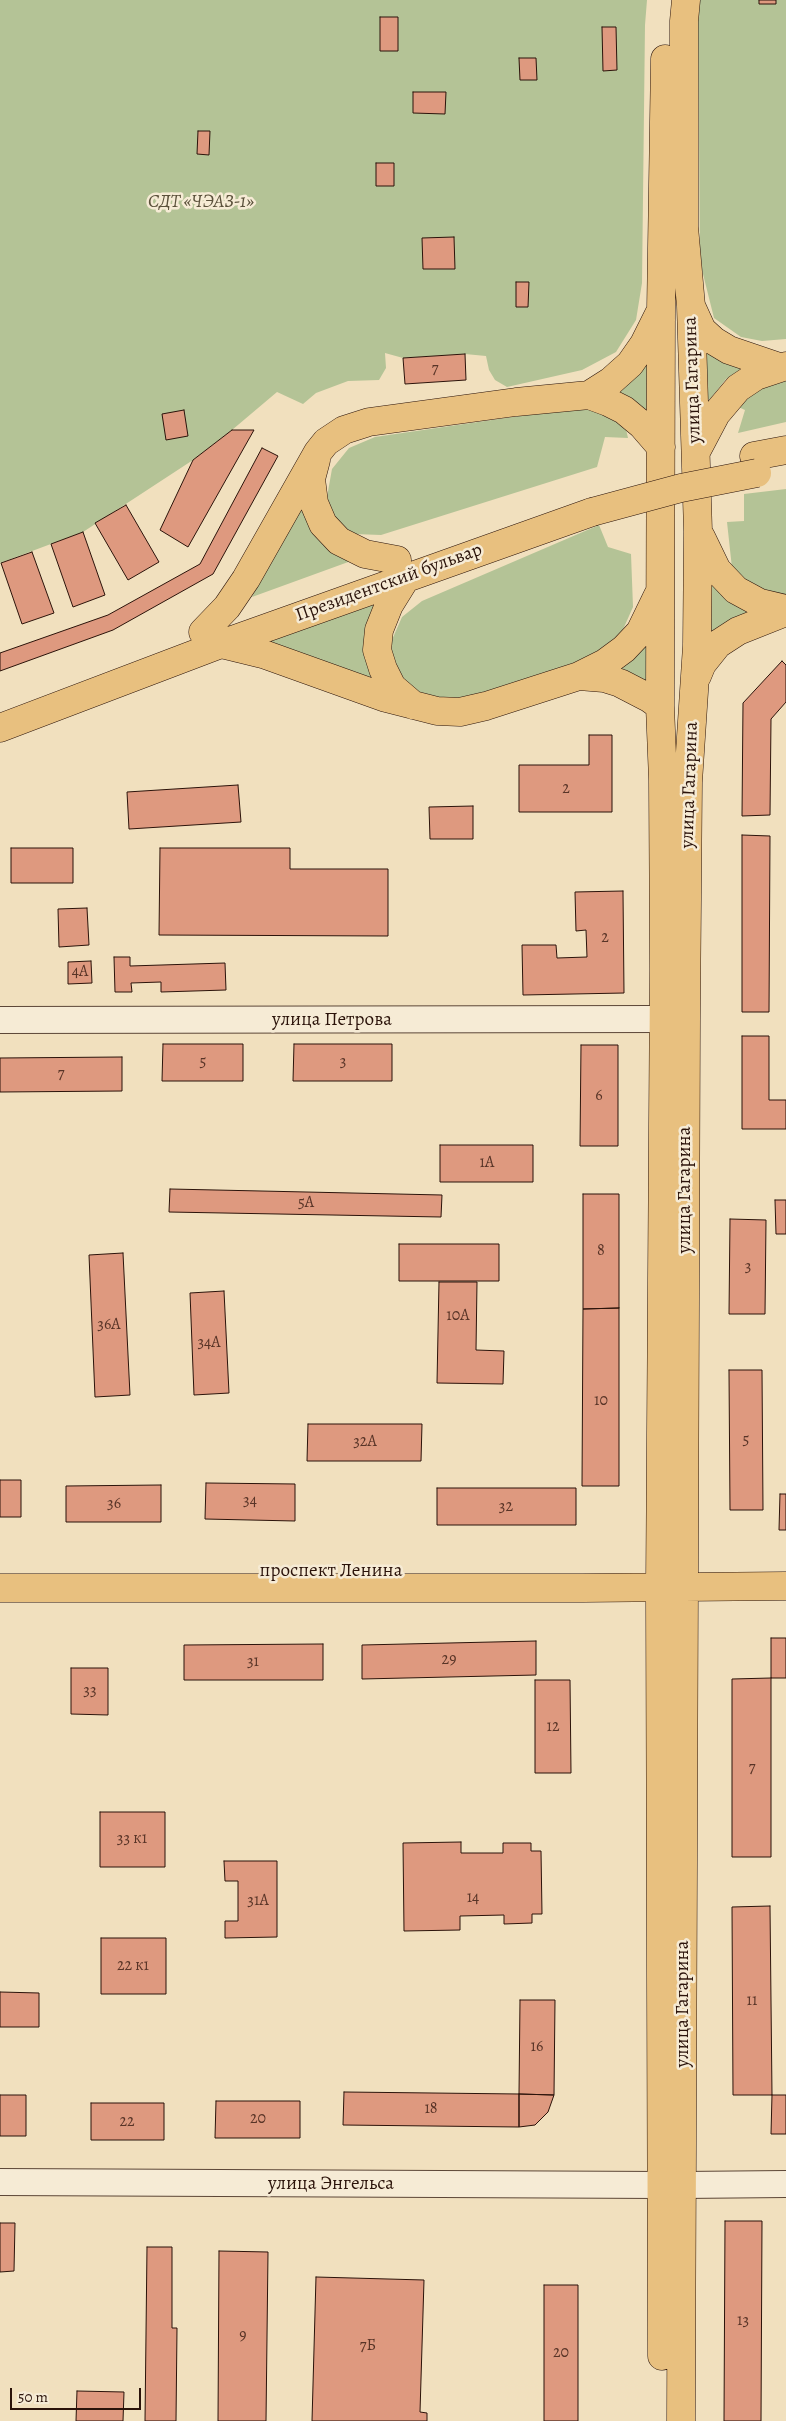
<!DOCTYPE html>
<html>
<head>
<meta charset="utf-8">
<style>
	body { margin:0 }
	#map { position:relative; width:786px; height:2421px; overflow:hidden; background:#f1e0be; font-family:Alegreya,serif }
	canvas { display:block }
	.scale { position:absolute; left:10px; top:2388px; width:131px; height:22px; box-sizing:border-box; border:2px solid #2b130a; border-top:0; padding-left:6px; font-size:15px; line-height:18px; white-space:nowrap; color:#2b130a; -webkit-text-stroke:4px #f6ebd5; paint-order:stroke }
</style>
</head>
<body>
<div id="map">
<canvas width="786" height="2421"></canvas>
<div class="scale">50 m</div>
</div>
<script>
const context = document.querySelector('canvas').getContext('2d');
context.lineJoin = 'round';
function paint(path, color) { context.fillStyle = color; context.fill(path, 'evenodd'); }
const poly = rows => new Path2D(rows.map(r => 'M' + r).join(''));
function trace(path, color, width, dash) { context.strokeStyle = color; context.lineWidth = width; context.lineCap = dash ? 'butt' : 'round'; context.setLineDash(dash || []); context.stroke(path); }
function drawText(font, color, halo, rows, align = 'center') {
  context.font = font + ' Alegreya,serif'; context.lineWidth = 5; context.setLineDash([]); context.textBaseline = 'middle'; context.strokeStyle = halo; context.fillStyle = color; for (const [text, x, y, turn = 0] of rows) {
    context.save(); context.translate(x, y); context.rotate((+turn || 0) * Math.PI / 180); context.textAlign = isNaN(turn) ? turn : align; if (halo) context.strokeText(text, 0, 0); context.fillText(text, 0, 0); context.restore();
  }
}
const green = poly([
	[0,0,647,0,645,25,642,283,636,320,616,352,582,370,507,387,495,380,489,370,486,356,465,354,403,358,385,353,386,368,379,380,348,381,316,393,303,404,277,392,232,430,193,460,83,532,0,563],
	[700,0,786,0,786,339,762,341,741,337,714,318,700,262,698,20],
	[705,348,744,367,726,379,710,399,707,400],
	[648,356,647,412,609,391],
	[786,377,786,422,738,433,745,410,736,406,753,387],
	[581,407,624,420,628,438,605,437,597,467,381,535,354,534,334,521,327,497,332,469,349,448,375,437],
	[786,489,786,600,761,593,732,568,727,522,744,521,744,494],
	[300,499,351,561,252,597],
	[599,525,608,547,631,554,633,607,621,634,578,668,474,700,435,700,410,688,393,665,391,642,402,617,422,601],
	[710,582,755,610,709,642],
	[379,599,383,689,262,640],
	[647,633,648,686,604,671]
]);
const building = poly([
	[759,0,776,0,776,4,759,4,759,0],
	[380,17,398,17,398,51,380,51,380,17],
	[602,27,616,27,617,70,603,71,602,27],
	[519,58,536,58,537,80,520,80,519,58],
	[413,92,446,92,445,114,413,113,413,92],
	[198,131,210,131,209,155,197,154,198,131],
	[376,163,394,163,394,186,376,186,376,163],
	[454,237,455,269,423,269,422,238,454,237],
	[516,282,529,282,528,307,516,307,516,282],
	[465,354,466,380,405,384,403,358,465,354],
	[184,410,188,436,166,440,162,414,184,410],
	[232,430,254,430,188,547,160,530,193,460,232,430],
	[262,448,278,456,213,574,113,630,0,671,0,653,108,615,200,564,262,448],
	[126,505,159,562,128,580,95,523,126,505],
	[83,532,105,595,73,607,51,544,83,532],
	[32,552,54,613,22,624,1,563,32,552],
	[782,661,786,665,786,702,771,719,770,815,742,816,743,703,782,661],
	[589,735,612,735,612,812,519,812,519,765,589,765,589,735],
	[238,785,241,822,129,829,127,792,238,785],
	[473,806,473,839,430,839,429,807,473,806],
	[742,835,770,836,769,1012,742,1012,742,835],
	[11,848,73,848,73,883,11,883,11,848],
	[160,848,290,848,290,869,388,869,388,936,159,935,160,848],
	[623,891,624,993,523,995,522,945,556,945,557,958,587,957,586,930,576,931,575,892,623,891],
	[87,908,89,945,59,947,58,909,87,908],
	[114,957,130,957,130,966,225,963,226,990,161,992,161,982,131,983,132,992,115,992,114,957],
	[91,961,92,983,68,984,68,962,91,961],
	[742,1036,769,1036,769,1100,786,1100,786,1129,742,1129,742,1036],
	[163,1044,243,1044,243,1081,162,1081,163,1044],
	[294,1044,392,1044,392,1081,293,1081,294,1044],
	[581,1045,618,1045,618,1146,580,1146,581,1045],
	[122,1057,122,1091,0,1092,0,1058,122,1057],
	[440,1145,533,1145,533,1182,440,1182,440,1145],
	[170,1189,442,1195,441,1217,169,1212,170,1189],
	[583,1194,619,1194,619,1308,583,1309,583,1194],
	[775,1200,786,1200,786,1234,776,1234,775,1200],
	[730,1219,766,1220,765,1314,729,1314,730,1219],
	[399,1244,499,1244,499,1281,399,1281,399,1244],
	[123,1253,130,1395,95,1397,89,1255,123,1253],
	[439,1282,477,1282,476,1350,504,1351,503,1384,437,1383,439,1282],
	[224,1291,229,1393,194,1395,190,1293,224,1291],
	[619,1308,619,1486,582,1486,583,1309,619,1308],
	[729,1370,762,1370,763,1510,730,1510,729,1370],
	[308,1424,422,1424,421,1461,307,1461,308,1424],
	[0,1480,21,1480,21,1517,0,1517,0,1480],
	[206,1483,295,1484,295,1521,205,1519,206,1483],
	[161,1485,161,1522,66,1522,66,1486,161,1485],
	[437,1488,576,1488,576,1525,437,1525,437,1488],
	[780,1494,786,1494,786,1530,779,1530,780,1494],
	[771,1638,786,1638,786,1678,771,1678,771,1638],
	[536,1641,536,1675,362,1679,362,1645,536,1641],
	[323,1644,323,1680,184,1680,184,1645,323,1644],
	[71,1668,108,1668,108,1715,71,1714,71,1668],
	[771,1678,771,1857,732,1857,732,1679,771,1678],
	[535,1680,570,1680,571,1773,535,1773,535,1680],
	[100,1812,165,1812,165,1867,100,1867,100,1812],
	[461,1842,461,1853,503,1853,503,1843,531,1843,531,1851,541,1851,542,1914,532,1914,532,1923,504,1924,504,1915,460,1916,460,1930,404,1931,403,1843,461,1842],
	[224,1861,277,1861,277,1937,225,1938,225,1921,238,1921,238,1881,225,1881,224,1861],
	[770,1906,772,2095,733,2095,732,1907,770,1906],
	[101,1938,166,1938,166,1994,101,1994,101,1938],
	[0,1992,39,1993,39,2027,0,2027,0,1992],
	[520,2000,555,2000,554,2095,519,2094,520,2000],
	[344,2092,519,2094,519,2127,343,2125,344,2092],
	[519,2094,554,2095,548,2112,535,2125,519,2127,519,2094],
	[0,2095,26,2095,26,2136,0,2136,0,2095],
	[772,2095,786,2095,786,2134,771,2134,772,2095],
	[216,2101,300,2101,300,2138,215,2138,216,2101],
	[91,2103,164,2103,164,2140,91,2140,91,2103],
	[725,2221,762,2221,761,2421,724,2421,725,2221],
	[0,2223,15,2223,14,2271,0,2272,0,2223],
	[147,2247,172,2247,172,2328,177,2328,176,2421,145,2421,147,2247],
	[219,2251,268,2252,266,2421,218,2421,219,2251],
	[316,2277,424,2280,420,2412,427,2413,427,2421,312,2421,316,2277],
	[544,2285,578,2285,578,2421,544,2421,544,2285],
	[77,2391,124,2392,123,2421,76,2421,77,2391]
]);
const minor = poly([
	[0,1020,664,1019],
	[0,2182,662,2185],
	[682,2185,786,2184]
]);
const major = poly([
	[692,308,702,330,714,341,729,350,779,367],
	[589,395,611,381,630,364,644,344,659,314],
	[697,450,716,414,738,388,756,376,786,366],
	[754,456,786,450],
	[316,460,311,479,314,503,323,524,339,541,365,554,397,560],
	[701,537,717,570,736,590,760,603,786,609],
	[407,576,389,605,379,630,377,650,383,669,392,687,413,705],
	[203,632,227,607,246,579,318,452,326,442,344,430,369,422,516,402,589,395,608,402,624,410,642,425,661,447],
	[221,644,266,655,386,698,437,711,460,712,486,706,579,676,605,663,624,649,640,632,658,595],
	[579,676,604,678,620,683,649,698,660,706],
	[697,676,702,664,718,644,738,631,786,612],
	[0,728,221,644,592,512],
	[0,1588,583,1588,786,1586],
	[662,2356,660,1588,664,970,663,780,660,706,661,310,665,59],
	[681,2421,686,1019,688,782,697,646,698,531,691,306,684,227,684,21,686,0]
]);
const majorBridge = poly([
	[592,512,681,488,757,473]
]);
const numberNames = [
	["7",435,369],
	["2",566,789],
	["2",605,938],
	["4А",80,972],
	["5",203,1062],
	["3",343,1062],
	["7",61,1074],
	["6",599,1096],
	["1А",487,1163],
	["5А",306,1203],
	["8",601,1251],
	["3",748,1267],
	["10А",458,1316],
	["36А",109,1325],
	["34А",209,1343],
	["10",601,1401],
	["5",746,1440],
	["32А",365,1442],
	["34",250,1501],
	["36",114,1504],
	["32",506,1507],
	["29",449,1660],
	["31",253,1662],
	["33",90,1691],
	["12",553,1727],
	["7",752,1768],
	["33 к1",132,1839],
	["14",473,1898],
	["31А",258,1901],
	["22 к1",133,1966],
	["11",752,2001],
	["16",537,2047],
	["18",431,2109],
	["20",258,2119],
	["22",127,2122],
	["13",743,2321],
	["9",243,2336],
	["7Б",368,2346],
	["20",561,2353]
];
const parkNames = [
	["СДТ «ЧЭАЗ-1»",201,202]
];
const streetNames = [
	["улица Гагарина",693,380,-92],
	["Президентский бульвар",389,583,-20],
	["улица Гагарина",690,785,-88],
	["улица Петрова",332,1020],
	["улица Гагарина",685,1190,-90],
	["проспект Ленина",331,1571],
	["улица Гагарина",683,2004,-90],
	["улица Энгельса",331,2184]
];
paint(green, '#b4c396');
paint(building, '#de997f');
trace(building, '#2b130a', 1);
trace(minor, '#5c4637', 28);
trace(major, '#2b130a', 29);
trace(minor, '#f6ebd5', 26);
trace(major, '#e8c07f', 28);
trace(majorBridge, '#2b130a', 29, []);
trace(majorBridge, '#e8c07f', 28);
drawText('16px', '#583427', null, numberNames);
drawText('italic 19px', '#5b513b', '#f6ebd5', parkNames);
drawText('19px', '#2b130a', '#f6ebd5', streetNames);
</script>
</body>
</html>
